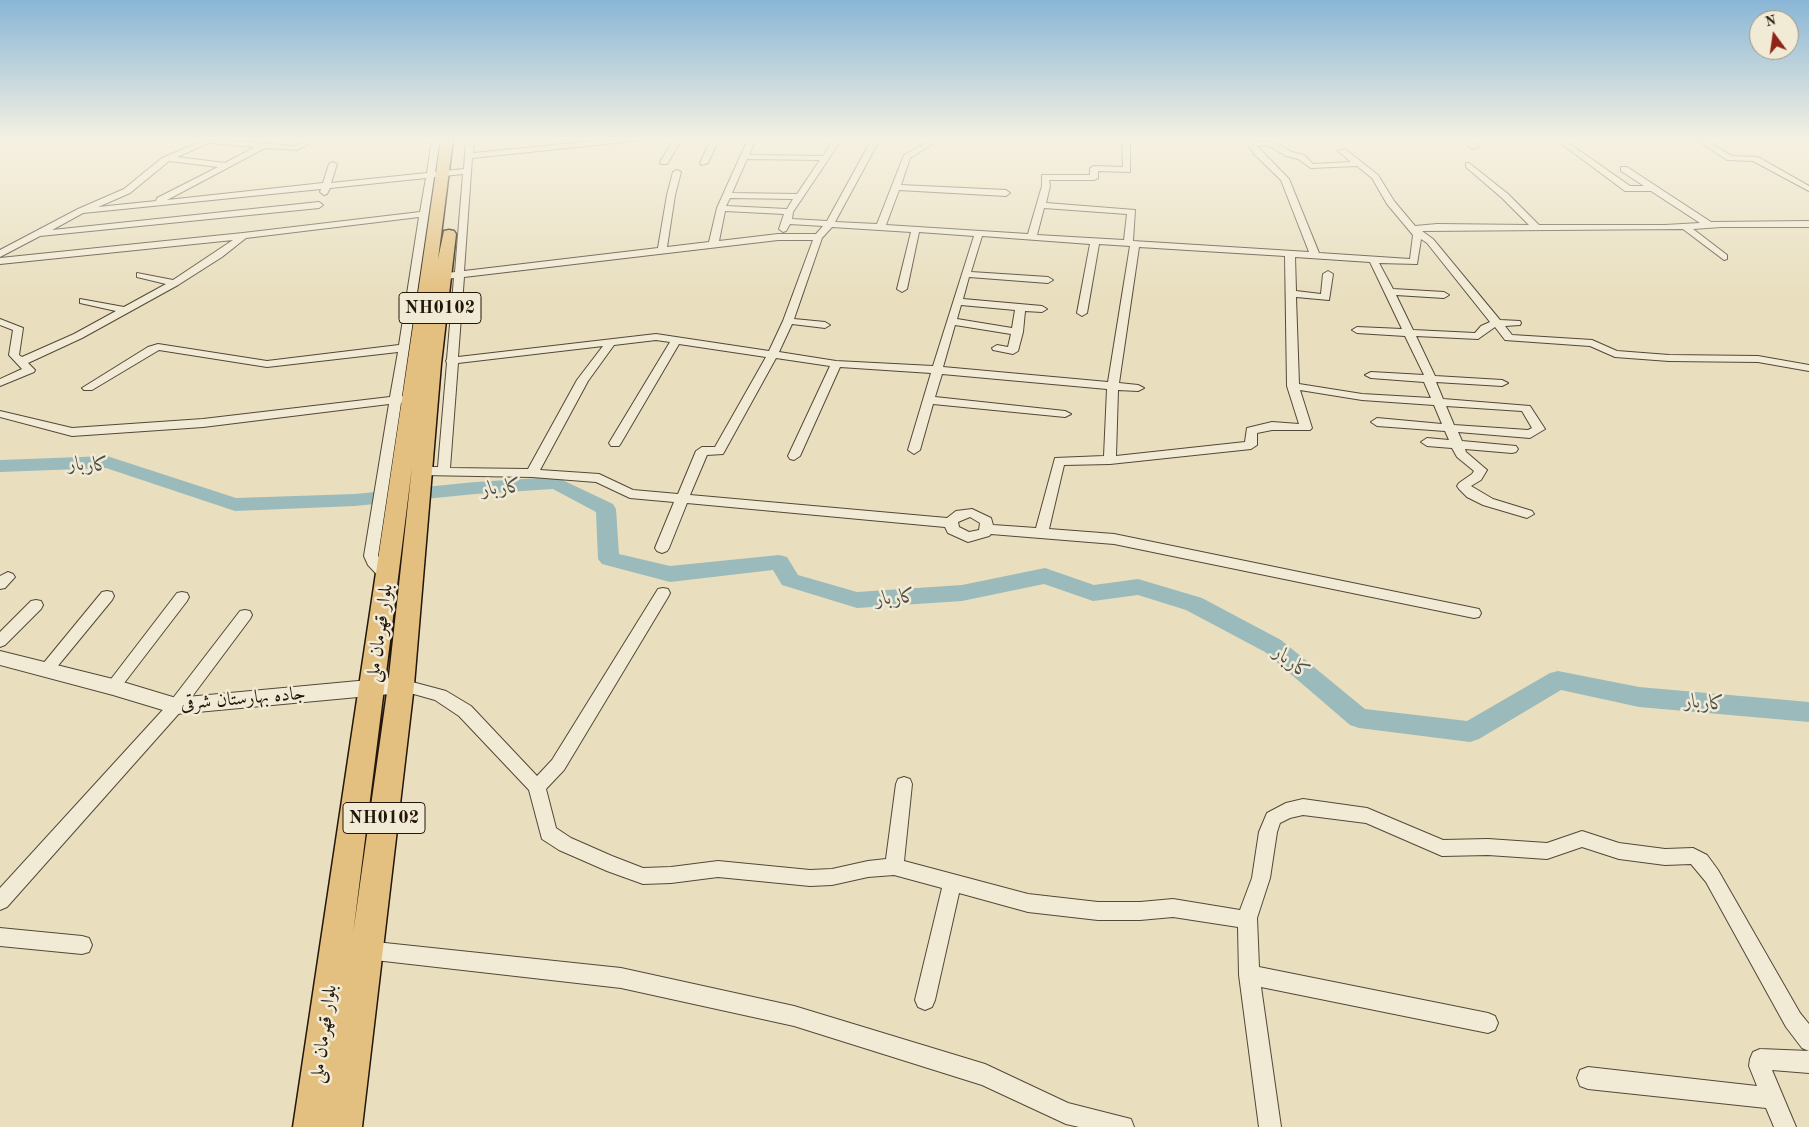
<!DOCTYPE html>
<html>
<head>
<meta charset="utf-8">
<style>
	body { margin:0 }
	#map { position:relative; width:1809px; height:1127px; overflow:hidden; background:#e9dfbf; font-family:"Old Standard TT",serif }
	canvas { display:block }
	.north { position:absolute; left:1749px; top:10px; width:50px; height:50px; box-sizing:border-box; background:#f1ead5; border:1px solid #9f9584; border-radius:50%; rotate:346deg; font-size:14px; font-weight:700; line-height:20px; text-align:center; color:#23160b }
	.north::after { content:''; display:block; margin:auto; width:18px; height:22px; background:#8f2418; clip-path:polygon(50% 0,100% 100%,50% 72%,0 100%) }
</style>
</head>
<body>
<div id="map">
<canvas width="1809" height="1127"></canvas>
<div class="north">N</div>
</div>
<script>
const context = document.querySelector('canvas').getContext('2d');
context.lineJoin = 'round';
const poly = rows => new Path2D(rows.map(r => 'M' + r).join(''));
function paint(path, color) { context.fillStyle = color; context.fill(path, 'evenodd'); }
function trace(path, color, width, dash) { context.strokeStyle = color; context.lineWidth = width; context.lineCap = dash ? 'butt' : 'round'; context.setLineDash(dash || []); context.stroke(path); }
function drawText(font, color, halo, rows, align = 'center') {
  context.font = font + ' "Old Standard TT",Amiri,serif'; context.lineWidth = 5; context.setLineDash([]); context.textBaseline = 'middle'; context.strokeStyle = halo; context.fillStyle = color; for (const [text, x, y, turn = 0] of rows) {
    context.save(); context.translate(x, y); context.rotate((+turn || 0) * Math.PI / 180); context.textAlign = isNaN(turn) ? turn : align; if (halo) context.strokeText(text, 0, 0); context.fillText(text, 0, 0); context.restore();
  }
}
const river = poly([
	[107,456,236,498,355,494,475,482,556,477,613,504,616,509,619,554,670,566,779,555,787,557,798,575,857,592,962,585,1045,568,1094,585,1138,579,1202,598,1281,640,1365,709,1467,721,1550,673,1558,671,1639,687,1809,702,1809,722,1639,707,1561,690,1479,739,1470,742,1359,728,1350,725,1265,652,1186,610,1138,595,1093,601,1044,584,962,601,857,608,782,585,773,570,670,582,602,564,598,559,596,512,553,489,475,494,355,506,235,511,106,468,0,472,0,460,107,456]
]);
const minor = poly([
	[207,139,296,146,309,139,318,139,297,150,265,148,167,200,323,183,329,164,333,162,337,164,331,183,427,173,432,139,440,139,435,172,464,169,466,139,474,139,473,153,616,139,639,139,635,141,472,158,464,271,658,248,667,195,673,172,677,170,681,172,675,195,667,247,709,242,717,208,748,139,756,139,749,155,823,156,834,139,842,139,793,212,792,219,827,221,872,139,880,139,835,222,877,224,904,155,932,139,941,139,910,158,901,185,1006,190,1010,193,1006,196,899,190,886,225,1028,234,1042,186,1042,175,1090,175,1090,168,1094,166,1123,167,1122,139,1130,139,1130,172,1098,171,1098,178,1094,180,1049,180,1050,186,1046,203,1135,210,1133,241,1309,252,1281,180,1254,154,1245,139,1253,139,1254,142,1274,142,1292,152,1304,155,1313,164,1351,162,1338,151,1345,149,1378,175,1394,201,1415,226,1437,224,1529,225,1502,198,1466,167,1466,163,1469,163,1508,194,1539,225,1665,225,1700,223,1651,191,1625,191,1555,139,1563,139,1630,186,1644,186,1621,171,1621,167,1627,167,1711,222,1809,221,1809,227,1721,227,1693,229,1727,255,1727,259,1724,260,1683,229,1422,231,1433,239,1500,320,1520,321,1521,323,1520,325,1505,326,1512,335,1592,340,1617,351,1669,355,1758,356,1809,365,1809,371,1758,362,1669,361,1615,357,1590,346,1505,340,1495,327,1478,339,1416,336,1435,376,1502,380,1508,383,1502,386,1436,382,1443,399,1530,406,1545,429,1530,438,1458,432,1462,441,1516,446,1518,449,1516,452,1512,453,1465,449,1466,452,1487,470,1481,480,1471,486,1493,499,1532,511,1534,514,1527,518,1483,505,1467,497,1459,489,1457,486,1459,483,1472,474,1474,471,1457,457,1452,448,1427,446,1421,442,1427,438,1449,440,1445,431,1377,426,1371,422,1377,418,1442,424,1434,405,1362,400,1300,390,1312,428,1310,430,1272,430,1257,433,1257,445,1251,449,1110,464,1064,465,1049,529,1114,534,1479,609,1481,613,1479,617,1474,618,1114,544,991,534,989,536,968,542,948,533,945,527,687,503,669,548,667,551,662,553,657,551,655,548,674,502,630,498,596,482,532,477,422,475,416,471,422,467,438,467,447,363,446,361,447,359,454,278,433,281,428,278,433,275,455,272,463,174,434,177,402,396,409,399,401,403,378,556,394,577,392,580,387,582,382,580,368,565,364,556,389,404,203,427,72,436,0,417,0,411,72,428,203,419,390,397,398,352,267,367,159,350,92,390,84,390,82,388,148,347,158,344,267,361,399,345,419,217,246,238,222,257,178,285,82,338,28,363,35,370,34,372,0,386,0,379,22,369,9,355,13,330,0,325,0,319,23,328,19,355,22,357,74,334,116,311,80,303,80,299,124,307,166,284,137,277,137,273,173,280,233,240,0,264,0,258,243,233,420,212,426,178,330,188,327,194,324,195,320,192,321,189,83,213,52,230,319,202,323,205,319,208,40,236,0,257,0,250,78,209,124,189,162,158,207,139],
	[209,143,255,147,225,163,177,157,209,143],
	[1257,146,1269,146,1286,156,1298,159,1311,168,1357,166,1372,178,1387,204,1413,235,1410,259,1319,253,1289,179,1257,146],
	[747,159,820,160,797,194,732,193,747,159],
	[169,161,218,167,157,198,156,201,98,207,130,193,169,161],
	[730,198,793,199,787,209,726,206,730,198],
	[1044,208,1127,214,1124,240,1037,235,1044,208],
	[725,211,784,214,779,229,783,232,786,231,790,224,823,226,816,234,778,234,719,241,725,211],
	[832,227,911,232,897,289,902,292,907,289,919,232,974,236,933,366,836,361,779,352,792,324,825,328,830,325,825,322,794,319,822,238,832,227],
	[982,236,1090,244,1077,313,1082,316,1087,313,1099,244,1130,246,1108,382,943,367,955,325,1011,334,1008,347,997,345,992,348,993,350,1013,354,1018,351,1023,332,1025,311,1042,312,1047,309,1042,306,963,299,969,277,1048,283,1053,280,1048,277,971,272,982,236],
	[1421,239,1427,243,1490,322,1481,326,1475,333,1413,330,1396,295,1444,298,1449,295,1444,292,1393,289,1379,263,1417,264,1421,239],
	[778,240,813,240,783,321,769,351,656,334,458,357,464,277,778,240],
	[1139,247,1285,256,1287,386,1299,424,1272,422,1247,428,1245,442,1116,456,1118,390,1138,391,1144,388,1138,385,1119,383,1139,247],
	[1295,257,1370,262,1402,329,1357,327,1352,330,1357,333,1405,336,1424,375,1371,372,1365,375,1371,378,1424,382,1431,398,1362,394,1299,384,1296,297,1329,300,1333,274,1328,271,1323,274,1321,294,1296,291,1295,257],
	[961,305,1015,310,1012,328,957,319,961,305],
	[656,340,670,342,609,443,611,446,619,446,621,443,679,344,766,357,715,447,702,447,696,451,678,494,633,490,599,474,540,470,588,381,614,345,656,340],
	[603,346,577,380,528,469,450,468,458,363,603,346],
	[776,358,830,366,788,456,790,459,794,460,800,456,840,367,931,373,908,450,914,454,920,450,933,404,1065,417,1071,414,1065,411,935,397,942,374,1107,389,1104,456,1055,458,1036,528,993,525,991,518,972,509,956,511,947,518,690,495,707,455,723,454,776,358],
	[1446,406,1522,411,1532,428,1528,430,1454,425,1446,406],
	[970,517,980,523,979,530,969,532,959,527,958,522,970,517],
	[674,139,682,139,667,164,661,164,660,162,674,139],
	[711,139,719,139,708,163,701,165,700,163,711,139],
	[1461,139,1469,139,1479,147,1472,149,1461,139],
	[1695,139,1704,139,1732,156,1758,157,1809,186,1809,191,1753,161,1727,160,1695,139],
	[8,572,13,574,15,577,5,588,0,589,0,576,8,572],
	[663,588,668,589,670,593,668,597,564,770,546,789,556,828,571,838,612,856,643,868,671,867,718,861,810,870,832,869,868,861,886,859,896,784,898,779,904,777,910,779,912,784,904,861,1028,894,1098,902,1140,902,1173,899,1240,910,1252,878,1259,832,1267,813,1286,803,1303,799,1367,808,1443,840,1488,839,1547,843,1582,831,1619,843,1665,849,1693,848,1707,855,1718,870,1800,1013,1809,1024,1809,1051,1802,1048,1786,1027,1706,882,1691,864,1665,865,1619,859,1582,847,1547,859,1488,855,1442,856,1366,823,1303,815,1290,818,1280,823,1277,832,1270,878,1257,918,1259,967,1488,1013,1495,1016,1498,1023,1495,1030,1488,1033,1261,987,1281,1127,1259,1127,1239,975,1238,927,1173,917,1140,920,1098,920,1028,912,959,893,935,1000,932,1007,925,1010,918,1007,915,1000,942,888,894,875,868,877,832,885,810,886,718,877,671,883,643,884,607,871,559,850,542,839,529,790,459,716,435,700,396,689,393,685,396,681,401,679,446,691,471,706,537,776,552,760,658,589,663,588],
	[107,591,112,592,114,596,112,600,52,673,47,675,42,673,39,669,42,665,102,592,107,591],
	[182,592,187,593,189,597,187,601,118,691,113,693,108,691,105,687,108,683,177,593,182,592],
	[36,600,41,601,43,605,41,609,5,645,0,647,0,632,31,601,36,600],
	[245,610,250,611,252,615,250,619,182,710,7,907,0,910,0,888,170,702,240,611,245,610],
	[0,928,82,936,89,938,92,945,89,952,82,954,0,946,0,928],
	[366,941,621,968,794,1006,985,1064,1068,1103,1131,1119,1134,1127,1079,1127,1066,1124,982,1085,794,1026,621,988,366,959,359,957,356,950,359,943,366,941],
	[1760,1049,1809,1051,1809,1073,1772,1070,1796,1127,1774,1127,1766,1108,1588,1089,1580,1086,1577,1078,1580,1070,1588,1067,1757,1086,1749,1066,1750,1059,1753,1052,1760,1049]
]);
const tertiary = poly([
	[0,651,113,679,176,698,401,677,408,680,411,685,408,690,401,693,176,714,113,695,0,665,0,651]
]);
const trunk = poly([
	[441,139,453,139,438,259,444,231,449,230,454,231,456,234,441,364,414,685,362,1127,293,1127,441,139],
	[412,467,388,685,353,934,412,467]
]);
const shields = [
	[440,308,82],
	[384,818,82]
];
const shieldNames = [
	["NH0102",440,308],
	["NH0102",384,818]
];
const streetNames = [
	["بلوار قهرمان ملی",380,633,-82],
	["جاده بهارستان شرقی",243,699,-5],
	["بلوار قهرمان ملی",324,1034,-82]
];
const waterNames = [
	["کاربار",89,465,2],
	["کاربار",502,488,-5],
	["کاربار",896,598,-4],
	["کاربار",1292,663,39],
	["کاربار",1705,703,5]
];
paint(river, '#9bbabb');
trace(minor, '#544838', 2);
trace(tertiary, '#544838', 2);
trace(trunk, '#23160b', 3);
paint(minor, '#f1ead5');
paint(tertiary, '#f1ead5');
paint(trunk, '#e4c080');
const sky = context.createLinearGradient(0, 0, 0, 296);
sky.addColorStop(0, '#89b6d6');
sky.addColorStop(0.47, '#f5f1e2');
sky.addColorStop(1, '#f5f1e200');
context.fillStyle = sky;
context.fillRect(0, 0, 1809, 296);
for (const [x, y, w] of shields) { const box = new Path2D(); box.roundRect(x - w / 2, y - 15.5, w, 31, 4); context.fillStyle = '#f1ead5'; context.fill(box); trace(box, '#23160b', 1); }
drawText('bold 18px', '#23160b', null, shieldNames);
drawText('19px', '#23160b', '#f1ead5', streetNames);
drawText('italic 20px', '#4d4f49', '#f1ead5', waterNames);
</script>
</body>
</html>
